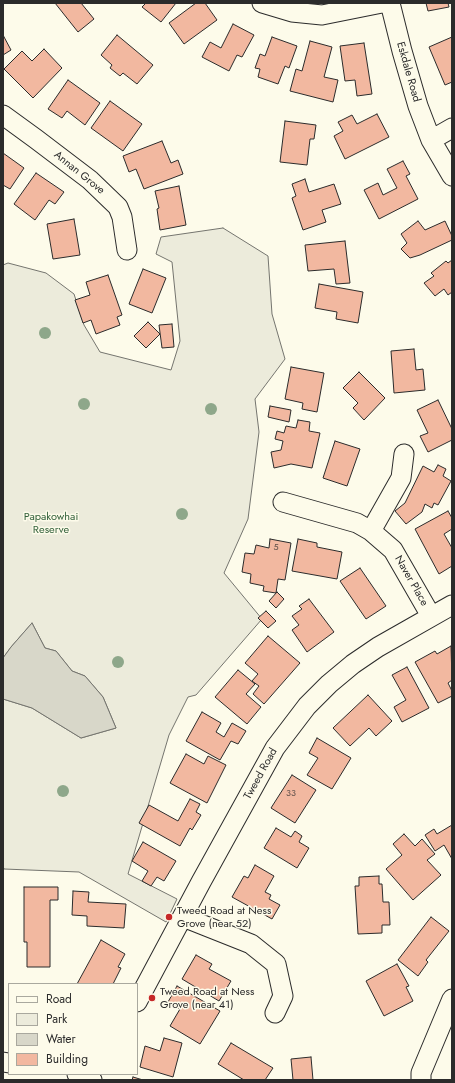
<!DOCTYPE html>
<html>
<head>
<meta charset="utf-8">
<style>
	body { margin:0 }
	#map { position:relative; width:455px; height:1083px; overflow:hidden; background:#fdfbea; font-family:Jost,sans-serif }
	canvas { display:block }
	.frame { position:absolute; inset:0; border:4px solid #2b2b2b; pointer-events:none }
	.legend { position:absolute; left:8px; top:983px; width:130px; height:92px; box-sizing:border-box; background:#fdfbea; border:1px solid #a9a89e; margin:0; padding:5px 7px; list-style:none; font-size:12px; color:#2b2b2b }
	.legend li { display:flex; align-items:center; gap:8px; height:20px }
	.legend b { width:20px; border:1px solid #a9a89e }
</style>
</head>
<body>
<div id="map">
<canvas width="455" height="1083"></canvas>
<div class="frame"></div>
<ul class="legend">
<li><b style="height:5px;background:#fdfbea"></b>Road</li>
<li><b style="height:11px;background:#ecebdb"></b>Park</li>
<li><b style="height:11px;background:#d8d7c9"></b>Water</li>
<li><b style="height:11px;background:#f2b8a0"></b>Building</li>
</ul>
</div>
<script>
const context = document.querySelector('canvas').getContext('2d');
context.lineJoin = 'round';
function paint(path, color) { context.fillStyle = color; context.fill(path, 'evenodd'); }
const poly = rows => new Path2D(rows.map(r => 'M' + r).join(''));
function trace(path, color, width, dash) { context.strokeStyle = color; context.lineWidth = width; context.lineCap = dash ? 'butt' : 'round'; context.setLineDash(dash || []); context.stroke(path); }
function drawText(font, color, halo, rows, align = 'center') {
  context.font = font + ' Jost,sans-serif'; context.lineWidth = 3; context.setLineDash([]); context.textBaseline = 'middle'; context.strokeStyle = halo; context.fillStyle = color; for (const [text, x, y, turn = 0] of rows) {
    context.save(); context.translate(x, y); context.rotate((+turn || 0) * Math.PI / 180); context.textAlign = isNaN(turn) ? turn : align; if (halo) context.strokeText(text, 0, 0); context.fillText(text, 0, 0); context.restore();
  }
}
const green = poly([
	[223,228,268,256,272,314,285,359,255,399,259,432,248,519,224,573,262,619,196,695,188,697,169,735,128,874,177,899,166,922,79,872,4,869,3,866,3,699,32,708,81,738,116,728,103,697,85,676,72,671,56,651,45,648,32,623,11,647,3,658,3,265,8,263,46,273,74,294,84,325,100,352,171,370,180,341,172,262,156,254,161,237,223,228]
]);
const water = poly([
	[32,623,45,648,56,651,72,671,85,676,103,697,116,728,81,738,32,708,3,699,3,658,11,647,32,623]
]);
const building = poly([
	[55,3,81,3,94,19,78,32,55,3],
	[146,3,176,3,161,22,142,7,146,3],
	[196,3,205,3,217,20,184,44,169,23,196,3],
	[426,3,448,3,449,7,428,11,426,3],
	[233,24,254,35,242,57,237,55,229,71,202,57,210,42,221,48,233,24],
	[3,35,11,50,3,55,3,35],
	[117,35,153,65,137,84,123,73,120,76,110,68,112,65,101,55,117,35],
	[272,37,297,46,289,68,285,66,278,84,258,77,260,69,255,68,260,54,265,56,272,37],
	[452,37,452,82,445,85,429,47,452,37],
	[310,41,332,47,324,77,338,80,333,102,290,91,296,69,302,71,310,41],
	[364,43,372,94,357,96,355,80,345,81,340,46,364,43],
	[44,49,62,68,33,98,4,69,22,51,32,61,44,49],
	[68,80,100,103,85,125,67,111,62,118,48,109,68,80],
	[110,101,142,124,123,151,91,128,110,101],
	[377,114,389,137,345,159,334,136,343,131,338,122,352,115,357,124,377,114],
	[285,121,316,125,314,139,310,139,307,165,280,162,285,121],
	[162,141,171,163,178,160,183,174,144,189,136,169,129,172,123,156,162,141],
	[3,153,24,168,10,189,3,185,3,153],
	[403,161,410,174,406,176,418,199,379,219,364,190,378,183,383,195,397,188,387,169,403,161],
	[36,173,64,192,55,204,49,200,35,220,14,204,36,173],
	[305,179,309,192,334,184,341,204,322,210,326,222,303,230,292,198,296,196,292,184,305,179],
	[179,186,186,225,160,230,157,209,159,208,155,191,179,186],
	[74,219,80,255,53,259,47,224,74,219],
	[418,221,425,230,445,221,452,236,452,240,420,255,410,258,401,249,407,243,401,234,418,221],
	[345,241,350,283,336,284,334,269,308,271,305,245,345,241],
	[452,260,452,292,448,295,444,289,435,296,424,283,434,276,431,273,446,261,448,263,452,260],
	[143,269,166,278,152,313,129,304,143,269],
	[108,275,122,315,117,317,120,325,96,334,91,320,83,323,75,300,90,295,86,282,108,275],
	[319,284,363,292,358,323,336,319,337,312,315,308,319,284],
	[148,322,160,334,146,348,134,336,148,322],
	[172,324,174,347,162,348,159,325,172,324],
	[414,349,416,370,423,369,425,390,394,393,391,351,414,349],
	[291,367,324,373,317,412,302,409,303,403,285,399,291,367],
	[359,372,385,398,364,420,353,408,358,403,343,388,359,372],
	[438,400,452,429,452,440,428,452,420,436,428,433,417,410,438,400],
	[270,406,291,410,289,422,268,417,270,406],
	[298,420,310,422,309,431,320,433,312,468,291,464,274,468,271,452,281,450,283,441,275,439,277,431,284,433,286,426,296,428,298,420],
	[335,441,360,449,347,486,323,478,335,441],
	[438,465,446,469,443,476,451,481,438,505,434,503,432,508,425,504,422,512,406,524,395,511,405,503,423,466,434,472,438,465],
	[448,511,452,518,452,529,444,534,452,548,452,566,439,574,415,529,448,511],
	[270,539,291,543,285,580,278,579,276,593,263,591,264,586,250,583,251,574,242,572,245,553,254,554,256,545,269,548,270,539],
	[298,539,317,543,317,547,342,552,337,579,292,571,298,539],
	[360,568,386,606,366,619,340,581,360,568],
	[277,592,284,599,276,608,269,601,277,592],
	[309,599,334,632,307,652,292,630,299,625,292,616,302,609,299,606,309,599],
	[266,611,276,621,268,628,258,618,266,611],
	[268,636,300,663,264,704,253,694,259,686,252,681,258,674,245,663,268,636],
	[451,646,452,680,448,683,452,691,452,696,438,703,415,662,435,651,437,654,451,646],
	[407,667,429,708,402,722,394,707,406,700,392,675,407,667],
	[238,670,255,684,246,694,261,707,247,724,215,697,238,670],
	[368,695,392,721,376,736,369,728,350,746,333,728,368,695],
	[202,712,221,723,216,732,224,737,232,723,246,731,238,744,231,741,220,760,186,741,202,712],
	[317,738,351,758,332,789,307,775,318,758,309,753,317,738],
	[186,754,204,764,208,756,226,765,207,803,170,783,186,754],
	[292,775,316,790,295,823,271,808,292,775],
	[190,799,200,804,196,812,201,815,192,830,190,828,180,846,139,823,149,805,178,821,190,799],
	[452,825,452,859,444,845,435,851,425,835,434,829,437,834,452,825],
	[276,828,291,837,295,831,302,836,299,842,309,848,297,868,264,848,276,828],
	[404,834,415,846,422,839,435,854,427,860,441,875,413,900,386,869,402,855,393,844,404,834],
	[143,842,176,861,164,881,157,877,151,886,142,881,148,871,132,861,143,842],
	[255,865,274,876,265,892,271,895,269,899,280,905,272,919,232,897,244,876,248,878,255,865],
	[379,876,379,884,382,884,383,902,389,902,390,925,382,925,382,933,358,934,355,886,359,886,359,877,379,876],
	[24,887,58,887,58,900,50,900,50,967,27,967,27,942,24,942,24,887],
	[73,891,89,892,88,902,126,904,124,928,87,926,87,916,72,915,73,891],
	[431,917,449,931,426,960,428,962,418,976,398,960,431,917],
	[101,940,125,954,118,967,121,968,113,984,77,984,101,940],
	[196,955,212,964,209,969,231,981,219,1001,182,979,196,955],
	[397,964,409,986,406,987,413,1001,384,1016,366,981,397,964],
	[177,986,220,1011,200,1044,170,1026,180,1009,168,1002,177,986],
	[164,1038,182,1043,173,1077,140,1067,145,1046,160,1051,164,1038],
	[231,1043,273,1068,265,1080,244,1080,218,1064,231,1043],
	[311,1057,313,1080,293,1080,291,1059,311,1057],
	[133,1077,143,1080,132,1080,133,1077]
]);
const minor = poly([
	[262,3,292,12,322,15,382,3],
	[390,3,402,51,418,106,431,140,452,176],
	[3,115,36,139,90,180,118,207,122,217,127,250],
	[431,140,452,128],
	[283,502,357,523,371,531,393,550,431,616],
	[371,531,401,478,404,454],
	[183,917,251,944,276,964,283,996,275,1013],
	[137,1002,201,882,275,748,307,706,329,684,353,664,378,647,452,605],
	[3,1062,9,1063],
	[77,1074,92,1080],
	[421,1080,421,1073,452,999]
]);
const trees = [
	[45,333],
	[84,404],
	[211,409],
	[182,514],
	[118,662],
	[63,791]
];
const markers = [
	[169,917,4,"#c62828"],
	[152,998,4,"#c62828"]
];
const numberNames = [
	["5",276,548],
	["33",291,794]
];
const streetNames = [
	["Eskdale Road",408,72,74],
	["Annan Grove",79,173,39],
	["Naver Place",411,581,60],
	["Tweed Road",261,774,-61]
];
const parkNames = [
	["Papakowhai",51,517],
	["Reserve",51,530]
];
const poiNames = [
	["Tweed Road at Ness",177,911],
	["Grove (near 52)",177,924],
	["Tweed Road at Ness",160,992],
	["Grove (near 41)",160,1005]
];
paint(green, '#ecebdb');
trace(green, '#74746e', 1);
paint(water, '#d8d7c9');
trace(water, '#74746e', 1);
paint(building, '#f2b8a0');
trace(building, '#2b2b2b', 1);
trace(minor, '#2b2b2b', 21);
trace(minor, '#fdfbea', 19);
context.fillStyle = '#8ea78a';
for (const [x, y] of trees) { context.beginPath(); context.arc(x, y, 6, 0, 2 * Math.PI); context.fill(); }
for (const [x, y, r, color] of markers) { const dot = new Path2D(); dot.arc(x, y, r, 0, 2 * Math.PI); context.fillStyle = color; context.fill(dot); trace(dot, '#fdfbea', 1.5); }
drawText('9px', '#5d4e48', null, numberNames);
drawText('11px', '#2b2b2b', '#fdfbea', streetNames);
drawText('11px', '#34623c', '#fdfbea', parkNames);
drawText('11px', '#2b2b2b', '#fdfbea', poiNames, 'left');
</script>
</body>
</html>
